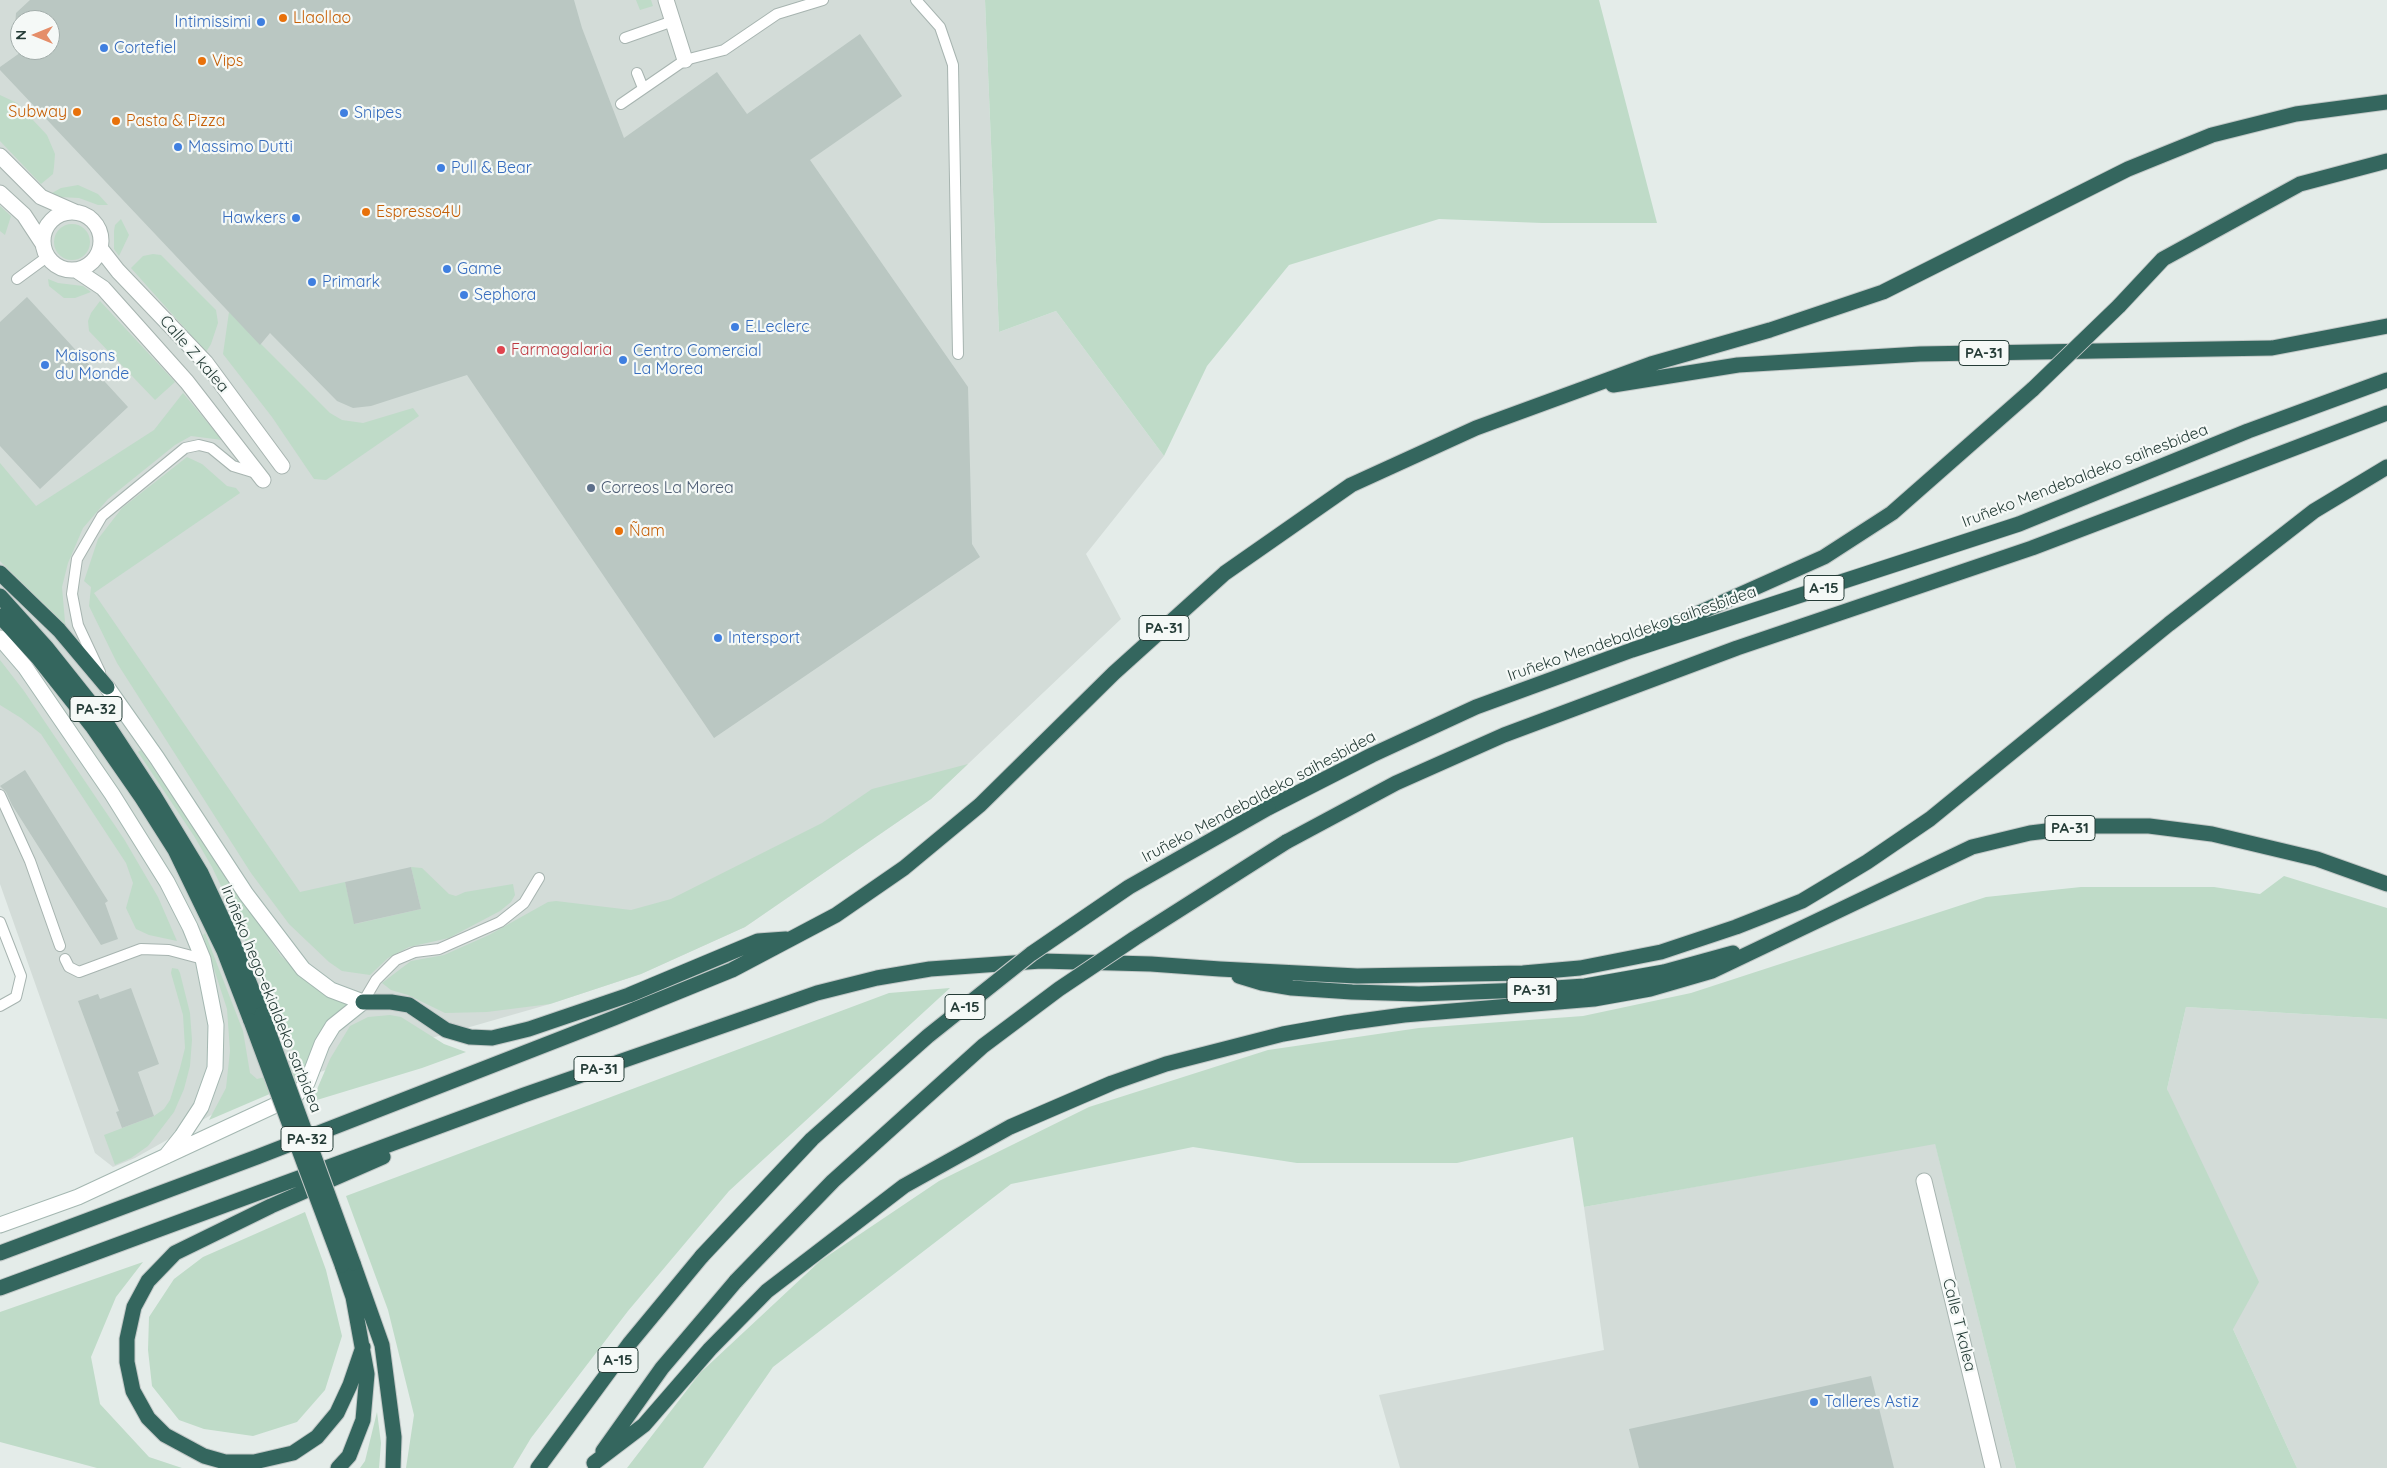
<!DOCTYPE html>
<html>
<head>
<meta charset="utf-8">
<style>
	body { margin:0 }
	#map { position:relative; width:2387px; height:1468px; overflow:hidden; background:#e4ece9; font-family:Quicksand,sans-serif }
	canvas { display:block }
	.north { position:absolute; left:10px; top:10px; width:50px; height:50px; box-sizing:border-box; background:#f5f9f7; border:1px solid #a2adaa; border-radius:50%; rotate:270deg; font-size:14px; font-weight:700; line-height:20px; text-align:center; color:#253c37 }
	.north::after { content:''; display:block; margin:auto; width:18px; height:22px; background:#e58e69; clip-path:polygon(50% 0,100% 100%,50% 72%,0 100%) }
</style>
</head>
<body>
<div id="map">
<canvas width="2387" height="1468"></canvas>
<div class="north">N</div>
</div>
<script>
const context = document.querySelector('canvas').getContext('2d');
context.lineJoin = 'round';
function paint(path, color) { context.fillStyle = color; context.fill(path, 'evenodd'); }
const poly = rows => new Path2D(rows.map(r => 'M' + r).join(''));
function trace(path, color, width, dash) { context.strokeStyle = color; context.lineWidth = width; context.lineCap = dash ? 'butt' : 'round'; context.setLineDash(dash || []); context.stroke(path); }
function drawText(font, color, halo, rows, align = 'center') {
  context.font = font + ' Quicksand,sans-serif'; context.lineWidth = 4.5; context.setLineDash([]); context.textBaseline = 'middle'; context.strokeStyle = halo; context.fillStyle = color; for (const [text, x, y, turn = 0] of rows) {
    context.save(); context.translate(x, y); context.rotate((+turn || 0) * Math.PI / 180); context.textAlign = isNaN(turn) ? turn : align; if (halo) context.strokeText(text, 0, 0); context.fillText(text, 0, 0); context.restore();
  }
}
const built = poly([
	[0,0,985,0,999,332,1056,311,1164,456,1086,554,1121,619,931,799,745,927,641,974,550,1004,355,1060,236,1101,135,1158,113,1167,95,1153,0,884],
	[20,20,50,20,50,50,20,50],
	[2186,1007,2387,1019,2387,1468,2297,1468,2233,1329,2167,1089],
	[1935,1143,2016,1468,1400,1468,1379,1395,1604,1350,1584,1207]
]);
const green = poly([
	[636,0,651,0,653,6,640,10],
	[985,0,1599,0,1657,223,1542,223,1439,219,1289,265,1207,366,1164,456,1056,311,999,332],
	[0,95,17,103,47,135,55,154,54,167,53,174,41,184,0,141],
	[78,185,98,194,108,205,98,205,79,198,59,197,52,193,61,188],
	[0,206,11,216,5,235,0,231],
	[121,219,129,235,119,256,114,249,114,231,115,225],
	'54 242a18 18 0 1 1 36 0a18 18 0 1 1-36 0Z',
	[153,254,161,255,216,310,218,323,211,344,206,352,131,268,143,256],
	[48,279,58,283,83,286,91,292,75,298,64,298,49,286],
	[100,301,175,382,155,400,89,331,88,321,91,313],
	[229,312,330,413,342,420,363,423,413,408,419,416,326,480,314,479,272,417,223,354],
	[183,393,222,440,191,436,175,445,108,499,83,528,68,563,62,587,65,622,68,631,0,561,0,463,36,506,154,430],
	[187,457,202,464,227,486,236,488,240,493,94,593,300,892,345,882,355,924,421,909,411,867,422,868,449,894,456,896,465,892,513,884,515,895,511,902,500,911,449,938,409,947,388,958,370,975,342,971,329,962,289,924,251,873,117,663,89,606,91,587,84,581,98,539,122,508],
	[0,660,24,691,124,839,158,897,177,941,149,935,136,929,126,908,133,883,126,863,41,734,21,718,0,705],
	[141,750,281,956,306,980,346,1004,300,1081,209,1120,226,1088,230,1051,227,1009,203,935,205,933,243,1031,250,1073,257,1079,280,1073,291,1065,294,1055,286,1033,268,1001,239,924,212,867,194,836,138,752],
	[968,764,931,799,745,927,641,974,550,1004,487,1012,445,1013,408,995,391,990,382,983,411,961,444,955,489,935,548,902,556,901,631,910,671,899,822,823,872,789],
	[2284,876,2387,908,2387,1019,2186,1007,2167,1089,2259,1282,2233,1329,2297,1468,2016,1468,1935,1144,1584,1207,1573,1137,1457,1163,1297,1163,1193,1147,1011,1184,773,1367,703,1468,627,1468,700,1373,820,1261,939,1181,1089,1107,1268,1050,1419,1028,1583,1016,1691,993,1986,897,2081,887,2214,887,2260,894],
	[172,968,178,969,180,973,190,1013,192,1040,190,1066,184,1089,174,1112,148,1146,131,1158,115,1165,104,1135,154,1116,164,1109,170,1100,180,1068,185,1048,183,1015,171,973],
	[950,988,729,1191,628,1311,531,1438,513,1468,406,1468,414,1415,388,1310,346,1196,889,993],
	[390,1015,401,1017,444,1044,466,1052,422,1068,307,1103,315,1094,330,1059,350,1026,368,1017],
	[305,1212,326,1270,342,1336,325,1390,297,1422,253,1436,204,1429,179,1420,152,1386,148,1350,149,1317,174,1279,203,1257],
	[143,1262,116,1297,91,1357,100,1404,149,1457,182,1468,97,1468,0,1442,0,1312],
	[377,1412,381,1443,379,1468,360,1468,365,1461]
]);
const building = poly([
	[30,0,574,0,582,28,624,138,717,72,747,114,860,34,902,96,810,160,968,387,972,544,980,557,714,738,467,375,371,406,353,408,337,401,270,333,260,345,0,70,0,67,24,50,50,50,50,20,20,20,20,33,15,27,16,13],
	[27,297,128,407,40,489,0,446,0,322],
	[25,770,108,901,105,903,118,939,101,945,12,805,6,792,0,786],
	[411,867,421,909,354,924,345,882],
	[131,988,159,1064,138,1072,154,1116,122,1128,116,1112,119,1111,78,1001,98,994,100,999],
	[1871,1376,1894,1468,1639,1468,1629,1429]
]);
const lane = poly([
	[916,0,940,27,953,65,958,354],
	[625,38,673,21],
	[637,73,643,88],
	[621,104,685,60,724,50,777,14,823,0],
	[17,279,47,257],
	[100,672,78,625,72,594,77,559,102,516,185,448,199,445,211,448,233,466,256,473],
	[0,795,30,861,60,946],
	[0,922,21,976,16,997,0,1006],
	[65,959,69,967,79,972,141,949,169,950,203,959],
	[363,1002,376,980,396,960,415,952,439,949,500,922,524,903,539,878]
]);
const street = poly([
	[666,0,685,60],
	[0,156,41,197,75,212],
	[0,193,24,215,43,244],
	'43 241a29 29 0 1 1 58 0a29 29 0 1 1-58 0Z',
	[100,248,118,271,206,363,282,466],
	[76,270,103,288,187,382,263,480],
	[1924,1181,1993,1468]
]);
const secondary = poly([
	[0,638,25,667,112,794,167,882,190,927,203,959,216,1025,215,1068,201,1107,182,1136,166,1156],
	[107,687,157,758,246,894,303,969,331,990,363,1002],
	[0,1225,78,1197,295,1096,307,1083,322,1044,333,1026,363,1002]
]);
const highway = poly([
	[2119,306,2163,259,2300,184,2387,161],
	[1613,385,1738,365,1920,354,2272,348,2387,326],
	[0,573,59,630,107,687],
	[0,596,46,647,105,721,153,794,201,873,230,935,262,1014],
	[0,616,39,659,92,726,142,798,175,850,224,951,251,1021],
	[1652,638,1674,624,1824,557,1892,513,2033,389],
	[1268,808,1372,755,1476,707,1632,650,2019,524,2248,431,2387,380],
	[1286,842,1396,783,1504,735,1737,648,2032,548,2387,413],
	[1239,976,1262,983,1292,988,1352,992,1419,994,1525,990,1585,986,1664,972,1733,953],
	[363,1002,391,1002,409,1005,446,1030,470,1037,492,1038,529,1029,629,995,758,941,786,939],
	[0,1253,257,1157,614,1018,732,970,836,915,904,868,980,805,1114,673,1225,573,1351,485,1476,428,1651,364,1770,330,1883,292,2128,169,2212,135,2296,114,2387,102],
	[353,1263,382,1345,394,1437,393,1468],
	[0,1288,524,1095,817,993,877,978,930,969,1041,961,1151,964,1220,969,1357,976,1523,973,1580,968,1661,952,1736,927,1802,901,1867,862,1930,819,2169,624,2314,511,2387,467],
	[363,1347,350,1385,337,1413,317,1437,293,1453,254,1462,225,1462,204,1456,165,1435,148,1418,133,1391,127,1362,127,1339,134,1307,148,1281,175,1253,271,1206,383,1157],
	[603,1451,662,1368,736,1281],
	[594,1463,644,1425,710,1349,767,1291,904,1186,1010,1127,1112,1083,1166,1064,1283,1034,1345,1023,1404,1015,1594,999,1650,989,1712,971,1972,847,2030,833,2088,826,2149,826,2212,834,2317,859,2387,884],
	[338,1468,349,1456,363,1420,367,1374,353,1297,342,1265],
	[538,1468,630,1343,702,1256]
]);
const highwayBridge = poly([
	[2033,389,2119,306],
	[262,1014,353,1263],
	[251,1021,342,1265],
	[702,1256,812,1139,928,1036,1031,954,1129,887,1268,808],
	[736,1281,833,1181,983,1046,1059,989,1135,938,1286,842]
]);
const markers = [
	[283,18,5,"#e8710a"],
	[261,22,5,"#3f7fe0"],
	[104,48,5,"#3f7fe0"],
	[202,61,5,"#e8710a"],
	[77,112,5,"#e8710a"],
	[344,113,5,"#3f7fe0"],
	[116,121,5,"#e8710a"],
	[178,147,5,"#3f7fe0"],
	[441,168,5,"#3f7fe0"],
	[366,212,5,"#e8710a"],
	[296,218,5,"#3f7fe0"],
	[447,269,5,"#3f7fe0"],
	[312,282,5,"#3f7fe0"],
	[464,295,5,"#3f7fe0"],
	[735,327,5,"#3f7fe0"],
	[501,350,5,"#e0444e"],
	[623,360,5,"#3f7fe0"],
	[45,365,5,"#3f7fe0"],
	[591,488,5,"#5c6f8a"],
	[619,531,5,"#e8710a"],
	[718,638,5,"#3f7fe0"],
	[1814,1402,5,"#3f7fe0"]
];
const shields = [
	[1984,353,50],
	[1824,588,40],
	[1164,628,50],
	[96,709,52],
	[2070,828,50],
	[1532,990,50],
	[965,1007,40],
	[599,1069,50],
	[307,1139,52],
	[618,1360,40]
];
const shieldNames = [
	["PA-31",1984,353],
	["A-15",1824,588],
	["PA-31",1164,628],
	["PA-32",96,709],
	["PA-31",2070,828],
	["PA-31",1532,990],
	["A-15",965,1007],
	["PA-31",599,1069],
	["PA-32",307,1139],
	["A-15",618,1360]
];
const foodNames = [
	["Llaollao",293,18],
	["Vips",212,61],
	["Subway",67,112,"right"],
	["Pasta & Pizza",126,121],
	["Espresso4U",376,212],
	["Ñam",629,531]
];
const shopNames = [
	["Intimissimi",251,22,"right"],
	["Cortefiel",114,48],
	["Snipes",354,113],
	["Massimo Dutti",188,147],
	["Pull & Bear",451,168],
	["Hawkers",286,218,"right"],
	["Game",457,269],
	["Primark",322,282],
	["Sephora",474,295],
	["E.Leclerc",745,327],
	["Centro Comercial",633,351],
	["La Morea",633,369],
	["Maisons",55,356],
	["du Monde",55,374],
	["Intersport",728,638],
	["Talleres Astiz",1824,1402]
];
const healthNames = [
	["Farmagalaria",511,350]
];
const streetNames = [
	["Calle Z kalea",194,354,49],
	["Iruñeko Mendebaldeko saihesbidea",2085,476,-21],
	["Iruñeko Mendebaldeko saihesbidea",1632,634,-19],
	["Iruñeko Mendebaldeko saihesbidea",1259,797,-28],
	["Iruñeko hego-ekialdeko sarbidea",271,999,68],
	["Calle T kalea",1959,1325,76]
];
const serviceNames = [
	["Correos La Morea",601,488]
];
paint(built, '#d3dcd8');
paint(green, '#bfdbc8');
paint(building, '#bac7c2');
trace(lane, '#a7b4b0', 12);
trace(street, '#a7b4b0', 17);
trace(secondary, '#a4b7b1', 17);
trace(highway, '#c2c8c7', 17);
trace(lane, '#fff', 10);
trace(street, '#fff', 15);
trace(secondary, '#fff', 15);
trace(highway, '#34665e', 15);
trace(highwayBridge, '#c2c8c7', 17, []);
trace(highwayBridge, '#34665e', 15);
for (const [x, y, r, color] of markers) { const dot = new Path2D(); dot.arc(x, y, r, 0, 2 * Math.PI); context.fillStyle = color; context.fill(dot); trace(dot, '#f5f9f7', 2); }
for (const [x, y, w] of shields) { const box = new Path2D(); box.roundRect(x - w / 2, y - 12.5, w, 25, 4); context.fillStyle = '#f5f9f7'; context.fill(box); trace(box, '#253c37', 1); }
drawText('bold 15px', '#253c37', null, shieldNames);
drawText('16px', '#c56008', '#f5f9f7', foodNames, 'left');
drawText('16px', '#366cbe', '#f5f9f7', shopNames, 'left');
drawText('16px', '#be3a42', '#f5f9f7', healthNames, 'left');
drawText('16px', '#253c37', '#f5f9f7', streetNames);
drawText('16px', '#4e5e75', '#f5f9f7', serviceNames, 'left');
</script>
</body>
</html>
